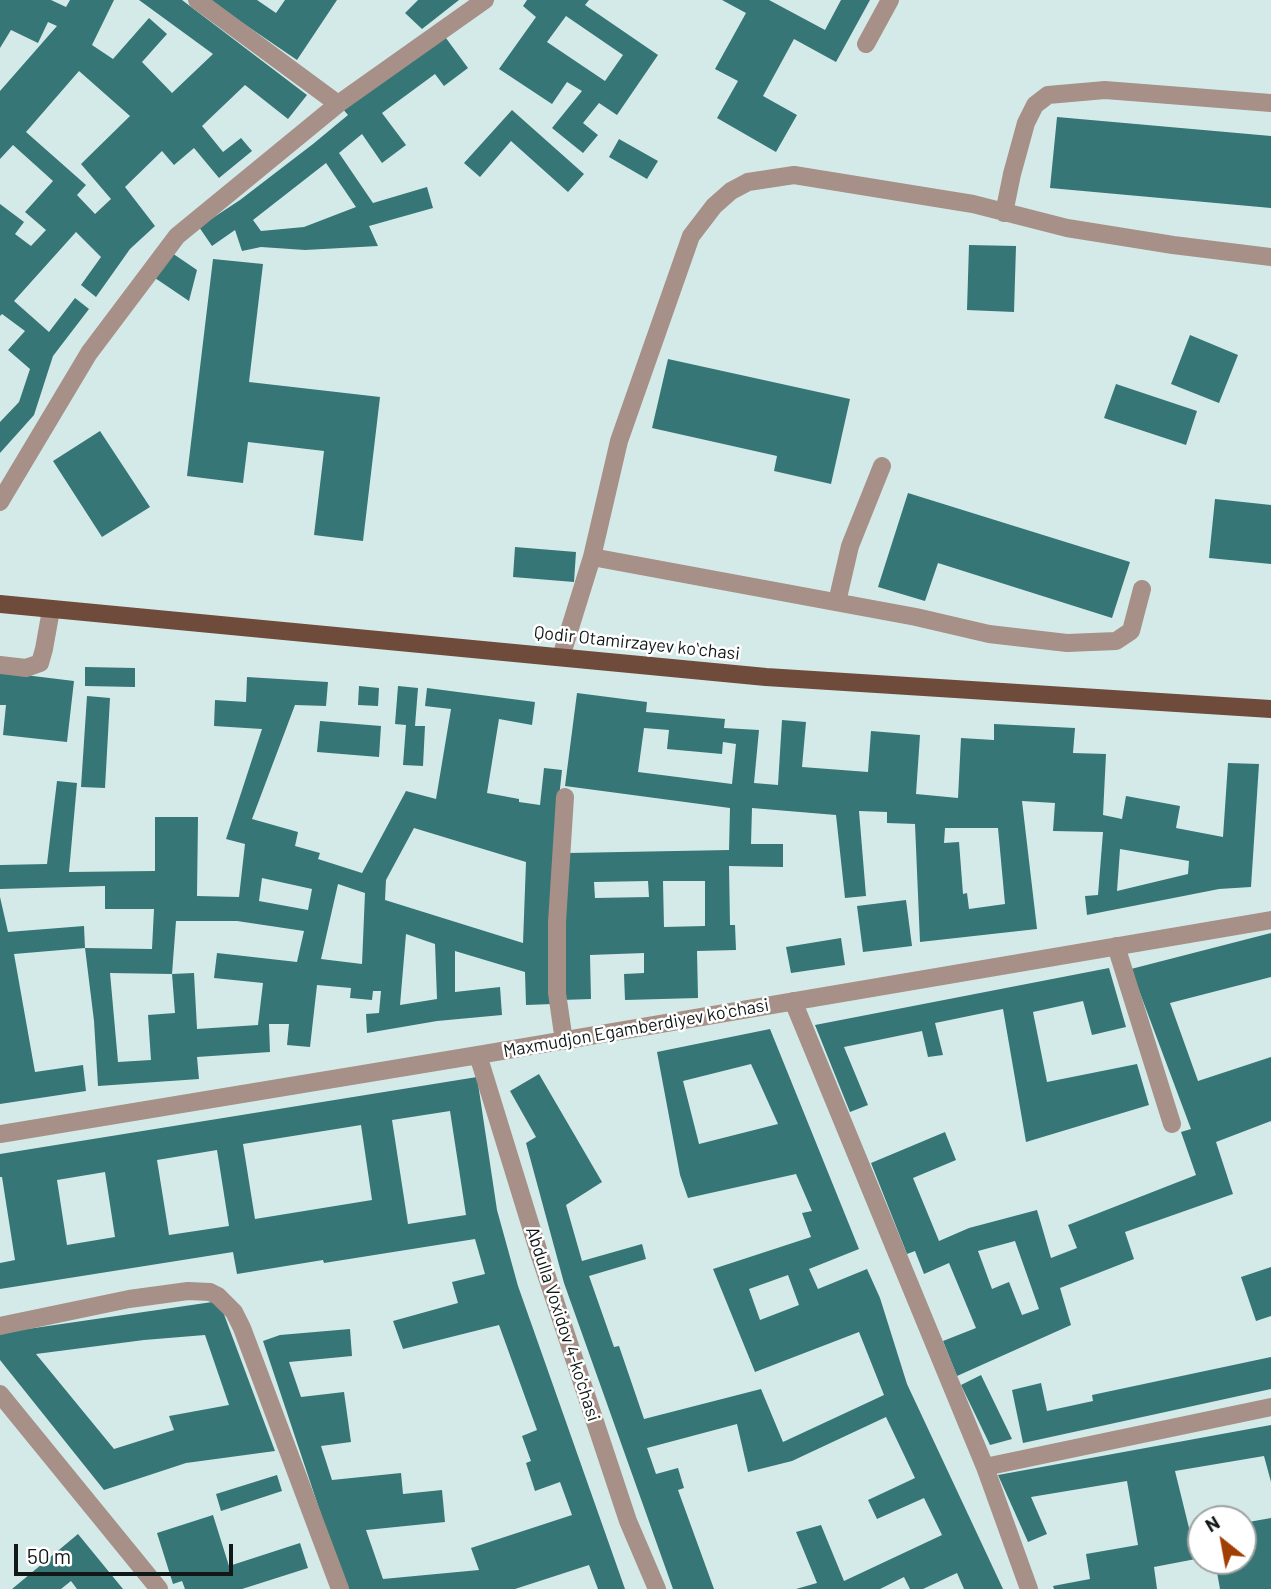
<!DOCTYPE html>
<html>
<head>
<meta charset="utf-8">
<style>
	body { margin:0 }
	#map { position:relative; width:1271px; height:1589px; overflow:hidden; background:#d4eae9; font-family:Barlow,sans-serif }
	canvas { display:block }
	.north { position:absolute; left:1187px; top:1505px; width:70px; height:70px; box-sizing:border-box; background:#fff; border:2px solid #a0a3a3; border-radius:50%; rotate:329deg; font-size:19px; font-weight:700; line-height:28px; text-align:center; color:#111918 }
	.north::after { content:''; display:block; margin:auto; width:24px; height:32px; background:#a13e04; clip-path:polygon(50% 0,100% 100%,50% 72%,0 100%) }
	.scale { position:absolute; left:14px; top:1544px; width:219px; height:32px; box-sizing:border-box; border:4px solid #111918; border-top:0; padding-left:9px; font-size:21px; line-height:24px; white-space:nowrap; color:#111918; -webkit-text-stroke:5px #fff; paint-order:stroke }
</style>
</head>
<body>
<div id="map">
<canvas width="1271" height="1589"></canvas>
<div class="north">N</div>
<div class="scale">50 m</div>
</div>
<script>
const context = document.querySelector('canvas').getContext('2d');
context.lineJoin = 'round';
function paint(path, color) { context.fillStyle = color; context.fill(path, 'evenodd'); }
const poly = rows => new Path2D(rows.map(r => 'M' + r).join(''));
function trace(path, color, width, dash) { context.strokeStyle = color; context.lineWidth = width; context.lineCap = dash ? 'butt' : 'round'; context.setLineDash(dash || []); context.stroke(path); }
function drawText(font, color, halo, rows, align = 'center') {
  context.font = font + ' Barlow,sans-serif'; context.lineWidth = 5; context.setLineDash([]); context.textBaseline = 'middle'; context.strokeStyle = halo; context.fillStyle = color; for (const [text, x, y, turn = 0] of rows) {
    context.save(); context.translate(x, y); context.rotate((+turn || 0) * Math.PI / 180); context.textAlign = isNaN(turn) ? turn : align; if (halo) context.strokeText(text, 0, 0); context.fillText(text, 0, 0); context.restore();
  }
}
const building = poly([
	[0,0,51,0,66,7,70,0,114,0,92,45,113,59,149,18,167,34,142,62,172,93,213,54,139,0,182,0,307,95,288,119,245,85,202,126,223,152,241,138,252,151,219,178,194,148,174,165,162,151,125,187,155,226,130,249,96,297,81,285,101,257,76,232,14,301,49,332,75,298,89,309,53,356,34,415,0,453,0,422,19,402,30,369,8,350,25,331,2,314,0,316,0,204,24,222,15,234,31,246,46,230,25,212,53,181,13,145,0,159,0,91,57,26,48,22,38,43,11,30,0,48],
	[79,71,130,116,81,164,111,199,95,214,77,195,86,185,26,132],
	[209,0,257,0,276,13,285,0,337,0,297,60],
	[418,0,459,0,422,29,405,13],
	[527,0,589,0,585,5,658,55,617,115,599,103,583,123,598,135,583,153,552,128,582,91,567,82,552,104,499,69,536,17,523,6],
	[566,16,623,55,605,81,547,42],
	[722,0,769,0,825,30,841,0,870,0,836,62,794,39,763,96,797,115,776,152,717,118,738,81,715,69,746,13],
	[443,34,468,68,444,86,435,74,382,113,406,145,382,163,362,134,339,153,373,203,427,187,433,208,369,226,378,246,305,250,261,247,242,251,235,230,212,246,199,227,240,200,313,144,348,115,342,108],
	[326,163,356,207,304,227,261,231,253,220],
	[512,110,584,174,568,192,511,141,480,177,464,163],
	[1057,117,1271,136,1271,208,1050,188],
	[619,139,658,161,647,179,609,157],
	[969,245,1016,246,1014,312,967,310],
	[172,253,197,270,189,301,155,278],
	[213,259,263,264,249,382,380,397,363,541,314,535,324,451,248,442,243,483,187,476],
	[1190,335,1238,355,1219,403,1171,384],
	[668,359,850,399,831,484,774,471,777,456,652,428],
	[1116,384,1197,411,1186,445,1104,418],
	[100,431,150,507,102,537,53,461],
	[908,493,1130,562,1112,618,938,563,925,601,878,587],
	[1215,499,1271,505,1271,564,1209,558],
	[515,547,576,552,574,582,513,577],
	[85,667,135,668,135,687,85,686],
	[0,672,74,681,67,742,3,735,6,705,0,705],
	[247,677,328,682,326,706,295,705,252,819,298,832,295,846,320,853,318,859,362,873,406,791,436,799,451,709,425,706,427,688,535,702,532,725,499,719,487,793,519,799,519,802,540,805,544,768,562,770,555,835,553,1004,526,1005,525,972,455,951,455,992,500,987,502,1015,437,1021,367,1033,366,1014,379,1013,381,991,373,991,372,1000,350,998,351,988,317,985,310,1047,287,1045,289,1024,269,1024,270,1052,197,1057,199,1079,98,1086,94,1021,85,948,152,949,154,909,105,909,105,886,0,889,0,865,47,864,57,781,77,783,69,872,155,871,155,817,198,817,197,896,239,897,245,844,226,839,262,729,214,726,215,700,246,702],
	[414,828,526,862,523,943,385,900,386,880],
	[262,878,312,889,308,910,259,901],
	[338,884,365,893,362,964,321,959],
	[176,921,237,921,304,931,297,962,217,953,214,978,263,983,258,1025,197,1029,194,973,172,974],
	[406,934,435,944,437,999,400,1005],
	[110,973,172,974,175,1013,148,1015,151,1060,118,1062],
	[359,686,379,688,378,706,358,705],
	[398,686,418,688,415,726,425,726,423,766,403,765,406,725,395,724],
	[577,693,647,702,646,712,725,719,724,728,759,730,754,783,778,785,782,720,806,722,802,767,868,772,871,731,920,735,916,794,958,798,961,738,994,740,994,724,1075,728,1073,753,1106,754,1103,815,1122,819,1126,796,1180,806,1176,828,1223,837,1228,763,1259,764,1251,887,1219,889,1087,915,1085,896,1098,895,1103,832,1053,831,1055,803,1022,801,1037,929,920,942,915,824,887,823,887,812,859,811,866,896,845,898,836,815,752,808,751,844,783,844,783,867,729,866,730,925,735,925,736,950,697,951,698,998,625,1000,624,974,644,973,644,953,590,955,591,999,561,1000,568,853,729,850,730,808,565,786],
	[644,728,669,730,667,749,722,754,723,742,736,744,732,784,638,772],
	[945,828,998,828,1005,904,969,909,967,893,963,894,959,842,944,843],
	[1120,849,1189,861,1188,874,1117,891],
	[648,881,649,897,595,898,594,882],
	[663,881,705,881,705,926,664,927],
	[87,696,110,698,105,788,81,787],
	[320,721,381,726,379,757,317,752],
	[0,897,8,932,84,926,85,948,14,954,35,1072,83,1065,86,1091,0,1104],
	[906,900,912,946,863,952,857,906],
	[1271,933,1271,977,1170,1003,1198,1081,1271,1057,1271,1121,1216,1142,1233,1194,1125,1232,1134,1259,1060,1288,1071,1325,957,1376,943,1341,976,1328,949,1263,924,1274,915,1251,907,1254,871,1163,945,1132,956,1160,913,1178,939,1241,969,1228,1037,1210,1051,1258,1077,1248,1068,1225,1196,1175,1181,1132,1191,1129,1131,969],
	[1015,1241,1039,1309,1022,1315,1009,1282,992,1289,978,1251],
	[841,938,845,965,791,973,786,947],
	[1109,968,1126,1027,1092,1035,1083,1001,1033,1012,1047,1082,1137,1064,1149,1105,1026,1142,1003,1009,935,1023,943,1055,928,1057,922,1031,844,1047,868,1105,850,1112,815,1025],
	[770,1029,859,1249,809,1269,818,1289,867,1269,880,1298,907,1384,1003,1589,964,1589,957,1573,923,1589,910,1589,904,1577,880,1589,796,1589,817,1583,796,1532,821,1525,844,1581,942,1535,924,1498,877,1519,868,1500,915,1478,886,1417,792,1461,748,1472,737,1424,647,1448,656,1474,678,1468,684,1488,678,1490,714,1589,673,1589,564,1283,526,1143,536,1137,510,1091,539,1074,602,1182,566,1205,582,1261,642,1244,646,1259,589,1276,614,1347,619,1346,644,1419,761,1389,783,1442,884,1395,859,1332,755,1372,713,1269,811,1237,802,1213,812,1211,796,1174,688,1198,680,1175,657,1052],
	[751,1064,778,1124,699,1144,683,1081],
	[788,1275,799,1305,760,1320,749,1289],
	[477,1077,497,1210,518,1286,625,1589,598,1589,589,1565,515,1589,346,1589,263,1341,280,1335,350,1329,352,1356,289,1362,301,1397,344,1392,351,1442,321,1446,332,1480,401,1473,403,1494,442,1490,445,1522,366,1530,383,1579,479,1570,471,1548,572,1515,560,1482,535,1491,526,1463,531,1461,522,1436,537,1430,499,1325,403,1349,393,1321,458,1303,452,1282,485,1274,475,1239,324,1263,323,1260,237,1274,233,1252,0,1289,0,1263,15,1260,2,1177,0,1177,0,1154],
	[450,1111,466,1215,408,1224,392,1120],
	[361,1125,372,1200,255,1219,243,1144],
	[217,1150,229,1226,169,1235,157,1160],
	[105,1172,115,1237,67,1245,57,1180],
	[1271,1267,1271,1316,1256,1321,1241,1277],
	[219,1301,275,1451,186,1463,104,1490,0,1360,0,1333],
	[205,1335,229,1405,169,1416,174,1430,114,1449,36,1354,144,1340],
	[1271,1357,1271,1389,1023,1443,1012,1390,1041,1383,1047,1411,1093,1401,1092,1395],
	[981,1375,1012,1439,990,1445,961,1385],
	[1271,1425,1271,1482,1264,1456,1175,1471,1190,1532,1201,1530,1201,1558,1154,1567,1157,1589,1054,1589,1053,1586,1090,1579,1086,1554,1138,1545,1127,1481,1031,1497,1047,1534,1028,1542,998,1475],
	[277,1475,282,1491,221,1511,216,1494],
	[213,1515,229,1566,300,1543,308,1568,242,1589,185,1589,182,1581,173,1584,157,1533],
	[1271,1518,1271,1589,1220,1589,1215,1561,1243,1561,1243,1523],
	[78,1534,123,1589,77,1589,71,1581,61,1589,12,1589]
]);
const minor = poly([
	[197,0,338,104],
	[866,44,890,0],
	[1004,213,1012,174,1026,123,1035,105,1048,95,1105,90,1271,103],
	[0,502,89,353,177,236,338,104,485,0],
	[592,557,916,617,989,634,1067,643,1116,641,1131,631,1142,589],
	[837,602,850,546,882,466],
	[561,657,592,557,619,441,691,236,714,206,731,191,748,182,794,175,973,204,1067,228,1173,245,1271,257],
	[0,665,26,668,40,663,44,649,51,610],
	[1116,946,1172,1124],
	[793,1001,985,1467,1029,1589],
	[564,1041,557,993,557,922,565,797],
	[478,1055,539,1253,628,1521,657,1589],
	[0,1134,478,1055,1271,920],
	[0,1326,129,1299,188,1291,210,1292,218,1296,234,1312,242,1328,340,1589],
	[0,1394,159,1589],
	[985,1467,1271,1407]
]);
const major = poly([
	[0,604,766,677,1271,709]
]);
const streetNames = [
	["Qodir Otamirzayev koʻchasi",637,643,6],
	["Maxmudjon Egamberdiyev koʻchasi",636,1028,-10],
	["Abdulla Voxidov 4-ko'chasi",563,1324,72]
];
paint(building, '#367676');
trace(minor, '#a69087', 18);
trace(major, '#6f4b3c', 18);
drawText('18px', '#111918', '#fff', streetNames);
</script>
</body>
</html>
